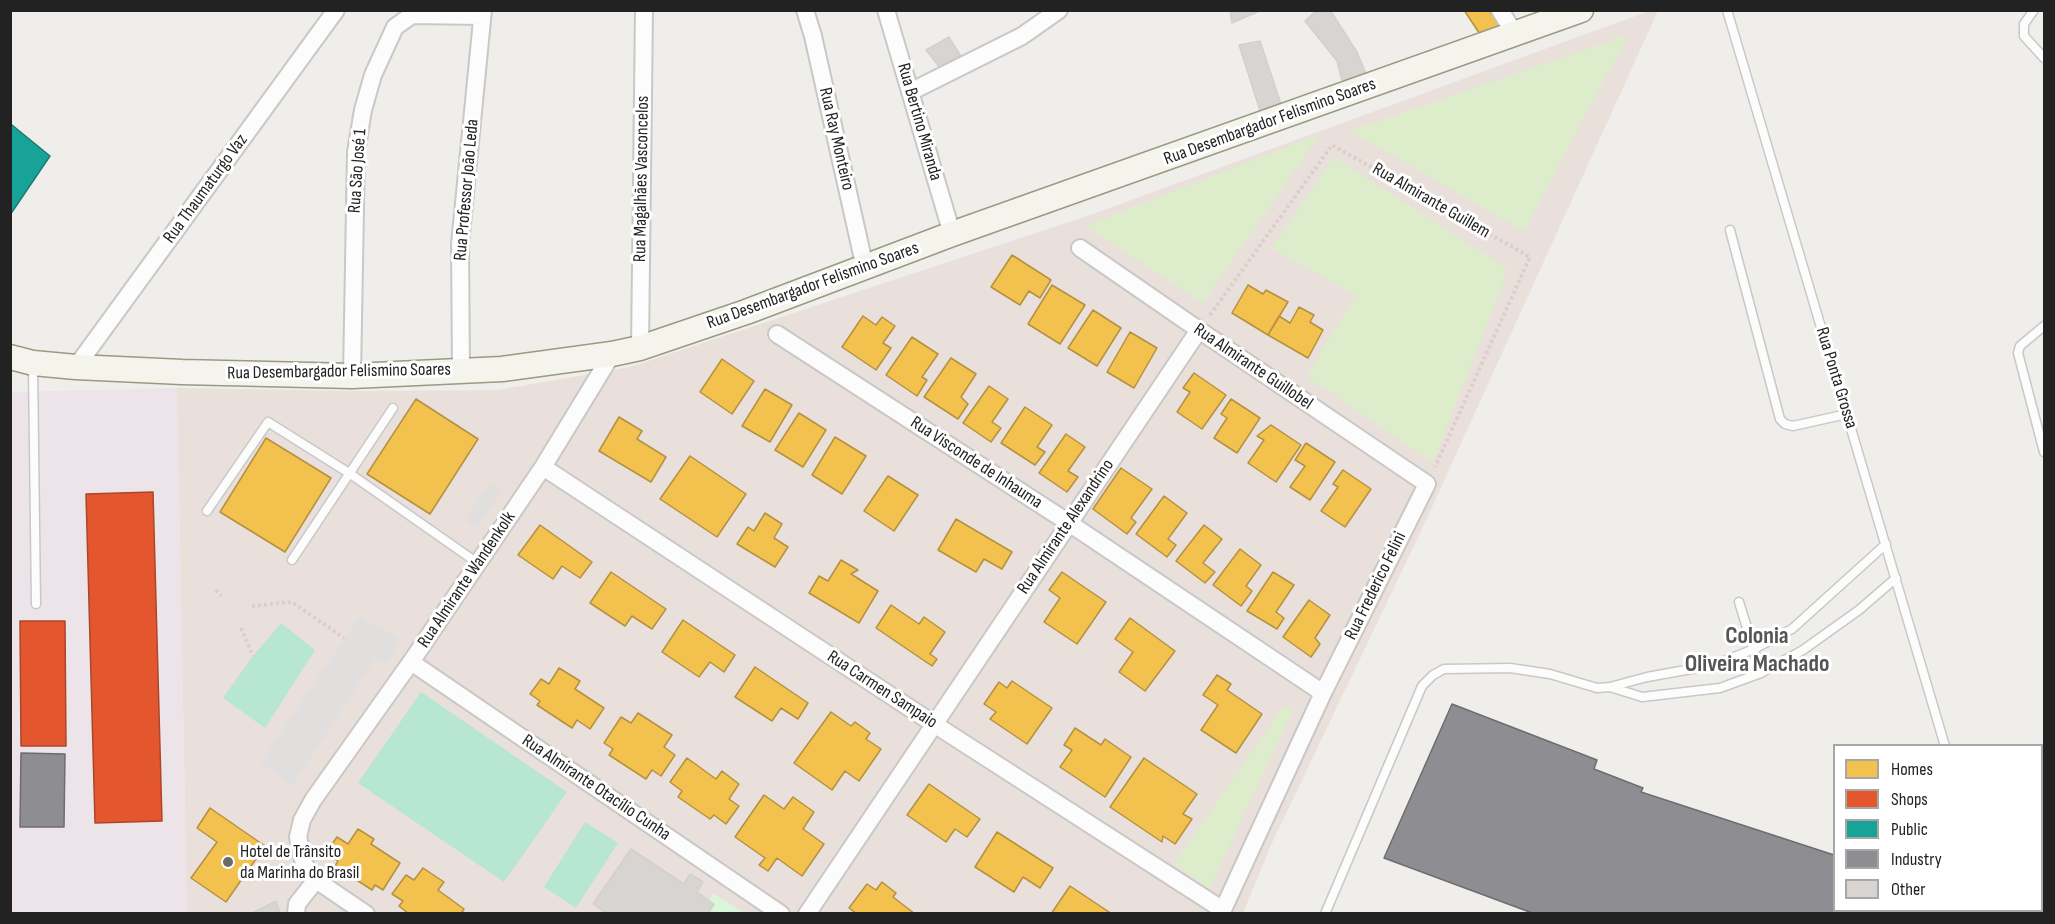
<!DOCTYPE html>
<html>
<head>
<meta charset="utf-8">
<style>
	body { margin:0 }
	#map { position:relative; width:2055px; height:924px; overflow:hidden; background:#f0eeeb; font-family:"Sofia Sans Condensed",sans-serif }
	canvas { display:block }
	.frame { position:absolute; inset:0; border:12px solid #222; pointer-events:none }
	.legend { position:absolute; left:1833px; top:744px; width:210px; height:168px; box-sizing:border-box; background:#fff; border:2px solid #a7a7a7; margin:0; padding:8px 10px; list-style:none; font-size:18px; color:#222 }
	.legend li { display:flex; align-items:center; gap:12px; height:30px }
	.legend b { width:30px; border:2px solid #a7a7a7 }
</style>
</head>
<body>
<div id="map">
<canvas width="2055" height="924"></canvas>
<div class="frame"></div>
<ul class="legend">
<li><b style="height:16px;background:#f2c14e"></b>Homes</li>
<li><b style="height:16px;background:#e4572e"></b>Shops</li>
<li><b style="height:16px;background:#17a398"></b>Public</li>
<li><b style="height:16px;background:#8d8d92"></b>Industry</li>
<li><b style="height:16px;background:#d7d4d2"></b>Other</li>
</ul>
</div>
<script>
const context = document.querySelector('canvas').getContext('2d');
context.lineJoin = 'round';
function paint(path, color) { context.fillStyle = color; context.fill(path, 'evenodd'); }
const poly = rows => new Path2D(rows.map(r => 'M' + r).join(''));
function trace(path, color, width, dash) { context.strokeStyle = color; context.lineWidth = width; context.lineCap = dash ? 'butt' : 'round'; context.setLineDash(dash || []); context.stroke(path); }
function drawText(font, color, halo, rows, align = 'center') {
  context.font = font + ' "Sofia Sans Condensed",sans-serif'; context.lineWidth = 6; context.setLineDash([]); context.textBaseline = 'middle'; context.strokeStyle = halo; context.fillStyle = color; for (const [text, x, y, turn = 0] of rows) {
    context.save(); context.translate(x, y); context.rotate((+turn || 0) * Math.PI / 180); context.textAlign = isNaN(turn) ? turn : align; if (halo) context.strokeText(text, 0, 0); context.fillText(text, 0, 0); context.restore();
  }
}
const industrial = poly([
	[177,388,187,913,11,913,10,392]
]);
const military = poly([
	[1649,11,1658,11,1422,529,1272,843,1243,913,187,913,177,388,359,391,498,390,630,367,1090,215]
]);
const grass = poly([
	[1628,35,1524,231,1350,131],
	[1320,134,1203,303,1085,226],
	[1334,157,1508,269,1433,463,1307,376,1355,295,1272,248],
	[1285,705,1293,710,1210,887,1205,888,1174,863]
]);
const park = poly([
	[713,893,744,913,708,914,709,900]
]);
const pitch = poly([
	[281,623,315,650,265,728,223,698,253,656],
	[421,692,567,792,504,882,358,783],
	[585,822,618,843,576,908,544,887]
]);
const parking = poly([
	[490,483,502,491,477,528,465,519],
	[360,616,401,640,386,663,376,658,292,786,260,763]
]);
const homes = poly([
	[1464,10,1489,10,1505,34,1485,42,1464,10],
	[1012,255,1051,280,1040,298,1029,291,1020,305,991,287,1012,255],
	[1052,285,1085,305,1060,344,1028,324,1052,285],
	[1248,285,1263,294,1266,290,1288,302,1268,335,1232,313,1248,285],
	[1299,307,1314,315,1310,322,1323,330,1308,358,1268,335,1279,316,1290,323,1299,307],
	[1093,310,1121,328,1097,366,1068,348,1093,310],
	[863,316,876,325,882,317,895,326,883,343,891,348,876,370,842,347,863,316],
	[1130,332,1157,348,1134,388,1107,372,1130,332],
	[912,337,938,354,922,377,927,380,917,396,886,375,912,337],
	[951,358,976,374,961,397,968,404,958,419,924,397,951,358],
	[722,359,754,381,732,414,700,392,722,359],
	[1194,373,1226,395,1202,429,1177,412,1190,392,1183,388,1194,373],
	[989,386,1008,399,992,422,1001,428,991,442,963,423,989,386],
	[765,389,792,405,770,442,742,426,765,389],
	[416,399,478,439,430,514,367,474,416,399],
	[1231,399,1260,418,1237,453,1214,438,1227,418,1221,414,1231,399],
	[1025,407,1052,425,1037,447,1045,452,1035,465,1001,443,1025,407],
	[799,413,826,430,803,467,775,450,799,413],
	[619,417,642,431,637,439,666,457,651,482,599,451,619,417],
	[1271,425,1301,445,1276,482,1248,463,1264,440,1257,436,1271,425],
	[1066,434,1085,447,1068,471,1078,477,1067,492,1039,473,1066,434],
	[835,437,866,456,842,494,812,475,835,437],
	[266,438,331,478,285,552,220,512,266,438],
	[1306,443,1335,462,1310,500,1290,487,1305,466,1295,460,1306,443],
	[690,456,746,494,717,537,660,499,690,456],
	[1121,468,1152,489,1131,518,1136,522,1127,534,1093,509,1121,468],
	[1343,470,1371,489,1345,527,1321,511,1338,487,1333,484,1343,470],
	[888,476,918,495,894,531,864,511,888,476],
	[1164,496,1187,513,1168,539,1176,545,1167,557,1136,534,1164,496],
	[765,513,782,524,774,538,788,547,775,567,737,544,748,527,754,531,765,513],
	[956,519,1012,552,1002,569,984,559,976,572,938,550,956,519],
	[540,525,592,562,580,578,562,566,553,579,518,555,540,525],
	[1204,525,1222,539,1203,563,1215,572,1205,583,1176,561,1204,525],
	[1240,549,1261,565,1246,586,1252,591,1241,606,1213,585,1240,549],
	[841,560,858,570,851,574,878,591,859,623,809,593,819,576,828,581,841,560],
	[611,572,666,609,652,629,632,616,625,626,590,603,611,572],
	[1062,572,1106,602,1077,644,1044,622,1060,598,1049,590,1062,572],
	[1273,572,1294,585,1276,612,1284,618,1277,629,1247,611,1273,572],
	[1309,600,1330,615,1315,638,1320,644,1311,657,1283,637,1309,600],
	[891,605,919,624,924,617,945,632,930,654,937,659,932,666,876,628,891,605],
	[1130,618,1175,651,1145,691,1119,672,1133,652,1115,639,1130,618],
	[683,620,735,655,724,672,710,662,699,677,662,652,683,620],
	[755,667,808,703,798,719,781,708,772,721,735,697,755,667],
	[559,668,580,681,575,689,604,708,590,729,577,720,572,728,537,705,540,701,530,694,541,679,549,684,559,668],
	[1217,675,1231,684,1227,690,1262,714,1236,753,1201,730,1218,705,1203,695,1217,675],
	[1012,681,1052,708,1027,744,990,719,996,712,984,704,999,682,1007,688,1012,681],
	[831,712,851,726,855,722,870,733,866,739,881,749,859,781,845,771,832,790,794,763,831,712],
	[638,713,672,735,664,747,675,755,661,776,652,770,646,779,609,755,613,749,604,743,621,717,631,723,638,713],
	[1075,728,1101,745,1105,739,1131,757,1105,797,1060,767,1072,750,1064,745,1075,728],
	[687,758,716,779,722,771,739,784,729,799,739,806,726,824,714,815,710,819,678,797,682,791,670,782,687,758],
	[1144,758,1197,794,1183,814,1192,819,1175,844,1163,836,1162,842,1110,807,1144,758],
	[929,784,980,819,967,837,955,829,946,842,907,815,929,784],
	[764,795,784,809,793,797,814,812,803,829,824,844,802,876,777,858,768,871,759,865,765,858,735,837,764,795],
	[210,808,265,846,226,902,191,878,217,842,197,828,210,808],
	[358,829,374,839,371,844,400,863,383,890,375,885,372,890,335,866,338,861,326,853,337,837,348,844,358,829],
	[997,832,1053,868,1040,888,1023,877,1014,892,975,867,997,832],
	[423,868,444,882,438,890,464,909,461,914,409,914,399,906,403,901,392,894,406,875,414,880,423,868],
	[882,882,896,893,893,897,915,914,857,914,849,908,867,884,876,890,882,882],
	[1070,886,1112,914,1051,914,1070,886]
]);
const shops = poly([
	[153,492,162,821,95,823,86,494,153,492],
	[20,621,65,621,66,746,21,746,20,621]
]);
const public = poly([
	[12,125,50,156,10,215,10,127,12,125]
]);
const industry = poly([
	[1452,704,1597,760,1594,769,1643,788,1641,792,1834,855,1834,910,1890,910,1889,914,1864,914,1859,912,1858,914,1535,914,1384,858,1452,704],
	[21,753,65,754,64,827,20,827,21,753]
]);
const building = poly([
	[1230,10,1262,10,1232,23,1230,10],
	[1317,10,1330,10,1357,52,1370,83,1345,92,1337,61,1305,21,1317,10],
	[949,37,962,58,944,73,926,50,949,37],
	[1260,41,1284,113,1262,117,1239,45,1260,41],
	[631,849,684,884,690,874,703,882,697,892,714,904,708,914,607,914,593,904,631,849],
	[276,901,280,914,250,914,276,901]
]);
const path = poly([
	[1210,315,1332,145,1530,257,1435,467],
	[216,590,221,596],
	[252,606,292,602,344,638],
	[241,628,253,656]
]);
const lane = poly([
	[1727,10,1945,746],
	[2034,10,2024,24,2024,36,2044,58],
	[1730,230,1780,419,1785,424,1793,426,1847,414],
	[2044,326,2020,346,2018,353,2044,452],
	[33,366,36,604],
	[207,511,268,422,349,473,479,564],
	[292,560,393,408],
	[1739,602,1761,673],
	[1610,687,1647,677,1714,665,1754,649,1792,629,1886,544],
	[1993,910,1994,914],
	[1325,914,1422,686,1433,675,1444,669,1510,668,1550,674,1597,688,1610,687,1642,697,1720,688,1761,673,1803,650,1859,610,1896,578],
	[1972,914,1974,910]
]);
const street = poly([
	[805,10,813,36,865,268],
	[886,10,952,234],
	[1500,10,1515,34],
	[910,92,1022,36,1059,10],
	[1080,248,1199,330,1427,484,1323,693,1221,914],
	[777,334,1069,523,1323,693],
	[640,348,644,10],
	[76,367,336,10],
	[461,371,460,244,483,10],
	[352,376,356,152,363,110,373,75,395,27,412,15,482,16],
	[543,467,934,724,1223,910],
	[411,662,781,914],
	[296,914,297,904,316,880],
	[366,914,316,880,304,864,298,837,302,820,313,800,411,662,543,467,612,354],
	[807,914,1199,330]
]);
const secondary = poly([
	[10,357,33,363,76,367,182,372,352,376,502,369,612,354,640,348,746,312,952,234,1581,10]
]);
const markers = [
	[228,862,6,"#6a6968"]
];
const streetNames = [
	["Rua Bertino Miranda",919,122,74],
	["Rua Desembargador Felismino Soares",1270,122,-20],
	["Rua Ray Monteiro",836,139,77],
	["Rua São José 1",358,171,-86],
	["Rua Magalhães Vasconcelos",642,179,-89],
	["Rua Thaumaturgo Vaz",206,189,-54],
	["Rua Professor João Leda",467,190,-85],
	["Rua Almirante Guillem",1431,201,30],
	["Rua Desembargador Felismino Soares",813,286,-20],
	["Rua Almirante Guillobel",1253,367,34],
	["Rua Desembargador Felismino Soares",339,372,-1],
	["Rua Ponta Grossa",1836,378,73],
	["Rua Visconde de Inhauma",976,463,33],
	["Rua Almirante Alexandrino",1066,527,-56],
	["Rua Almirante Wandenkolk",467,580,-56],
	["Rua Frederico Felini",1376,586,-64],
	["Rua Carmen Sampaio",882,690,33],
	["Rua Almirante Otacílio Cunha",596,788,34]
];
const poiNames = [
	["Hotel de Trânsito",240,852],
	["da Marinha do Brasil",240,873]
];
const districtNames = [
	["Colonia",1757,637],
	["Oliveira Machado",1757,665]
];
paint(industrial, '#ede4e9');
paint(military, '#eae0db');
paint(grass, '#ddeccb');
paint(park, '#daf5da');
paint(pitch, '#b7e6d2');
paint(parking, '#e0dfde');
paint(homes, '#f2c14e');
trace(homes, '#b49141', 1.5);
paint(shops, '#e4572e');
trace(shops, '#aa472a', 1.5);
paint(public, '#17a398');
trace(public, '#1a7c75', 1.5);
paint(industry, '#8d8d92');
trace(industry, '#6d6d70', 1.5);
paint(building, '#d7d4d2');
trace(building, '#d3d0cc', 1.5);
trace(lane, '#c9c8c7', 11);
trace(street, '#c9c8c7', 20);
trace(secondary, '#999a82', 27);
trace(path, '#dccecd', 4, [3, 3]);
trace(lane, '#fdfcfc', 8);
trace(street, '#fdfcfc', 16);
trace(secondary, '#f4f4ed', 24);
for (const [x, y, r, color] of markers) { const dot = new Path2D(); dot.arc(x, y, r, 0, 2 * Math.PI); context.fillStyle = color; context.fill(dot); trace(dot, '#fff', 2); }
drawText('18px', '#222', '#fff', streetNames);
drawText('18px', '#222', '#fff', poiNames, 'left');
drawText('bold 24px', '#555', '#fff', districtNames);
</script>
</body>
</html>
